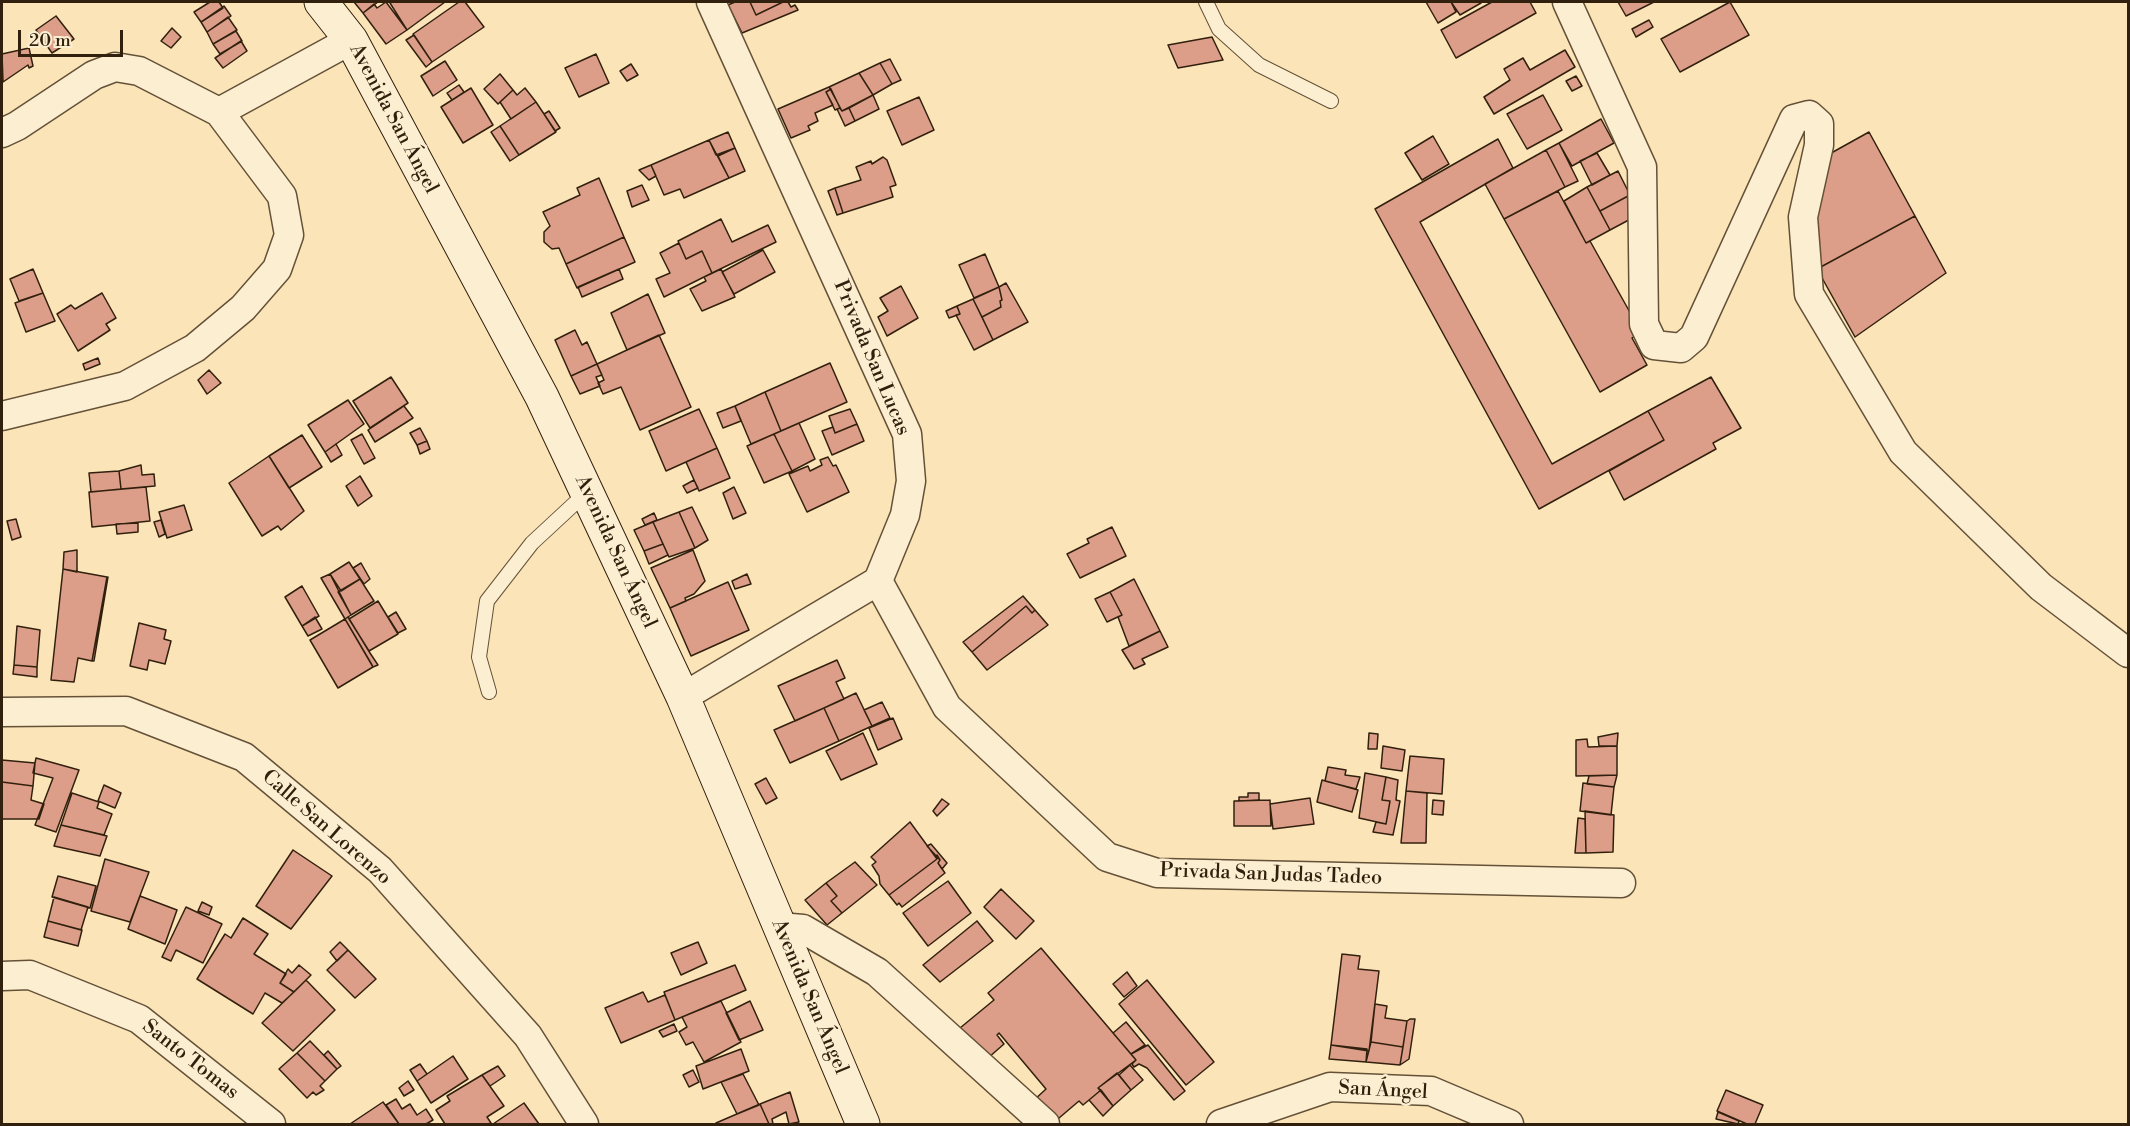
<!DOCTYPE html>
<html>
<head>
<meta charset="utf-8">
<style>
	body { margin:0 }
	#map { position:relative; width:2130px; height:1126px; overflow:hidden; background:#fbe5b8; font-family:"Libre Bodoni",serif }
	canvas { display:block }
	.frame { position:absolute; inset:0; border:3px solid #32200e; pointer-events:none }
	.scale { position:absolute; left:18px; top:30px; width:105px; height:27px; box-sizing:border-box; border:3px solid #32200e; border-top:0; padding-left:8px; font-size:18px; line-height:21px; white-space:nowrap; color:#32200e; -webkit-text-stroke:4px #fceed1; paint-order:stroke }
</style>
</head>
<body>
<div id="map">
<canvas width="2130" height="1126"></canvas>
<div class="frame"></div>
<div class="scale">20 m</div>
</div>
<script>
const context = document.querySelector('canvas').getContext('2d');
context.lineJoin = 'round';
function paint(path, color) { context.fillStyle = color; context.fill(path, 'evenodd'); }
const poly = rows => new Path2D(rows.map(r => 'M' + r).join(''));
function trace(path, color, width, dash) { context.strokeStyle = color; context.lineWidth = width; context.lineCap = dash ? 'butt' : 'round'; context.setLineDash(dash || []); context.stroke(path); }
function drawText(font, color, halo, rows, align = 'center') {
  context.font = font + ' "Libre Bodoni",serif'; context.lineWidth = 5; context.setLineDash([]); context.textBaseline = 'middle'; context.strokeStyle = halo; context.fillStyle = color; for (const [text, x, y, turn = 0] of rows) {
    context.save(); context.translate(x, y); context.rotate((+turn || 0) * Math.PI / 180); context.textAlign = isNaN(turn) ? turn : align; if (halo) context.strokeText(text, 0, 0); context.fillText(text, 0, 0); context.restore();
  }
}
const building = poly([
	[210,2,219,2,223,8,201,22,194,12,210,2],
	[354,2,378,2,363,13,354,2],
	[386,2,407,30,386,44,363,13,374,4,377,8,386,2],
	[392,2,445,2,407,30,390,3,392,2],
	[459,2,465,2,484,27,432,62,413,34,459,2],
	[735,2,750,2,756,15,783,2,788,2,791,7,795,5,798,10,742,33,728,5,735,2],
	[750,2,783,2,756,15,750,2],
	[1426,2,1451,2,1456,12,1438,23,1426,2],
	[1451,2,1480,2,1481,3,1460,15,1451,2],
	[1492,2,1530,2,1536,13,1456,58,1441,30,1492,2],
	[1618,2,1654,2,1626,16,1618,2],
	[1730,2,1749,35,1680,72,1661,39,1730,2],
	[224,6,231,16,207,32,201,22,224,6],
	[56,16,74,39,52,53,36,30,56,16],
	[228,17,237,30,213,44,207,32,228,17],
	[1649,20,1653,27,1636,37,1632,29,1649,20],
	[172,28,181,37,171,48,161,41,172,28],
	[236,31,242,41,220,54,213,44,236,31],
	[414,35,432,62,426,67,406,40,414,35],
	[1212,37,1223,60,1178,68,1168,45,1212,37],
	[241,41,247,51,223,68,215,58,241,41],
	[29,48,33,66,29,68,28,65,3,82,2,54,29,48],
	[1565,50,1575,67,1494,114,1484,97,1510,80,1504,69,1523,58,1530,70,1565,50],
	[596,54,609,83,579,97,565,68,596,54],
	[890,59,901,80,892,84,880,63,890,59],
	[445,61,457,80,433,96,421,76,445,61],
	[880,63,892,84,873,95,859,73,880,63],
	[631,64,638,75,627,81,620,71,631,64],
	[859,73,873,95,842,111,829,87,859,73],
	[500,74,513,90,498,104,484,89,500,74],
	[1576,76,1582,86,1572,91,1566,81,1576,76],
	[459,85,464,92,452,100,447,93,459,85],
	[829,87,831,89,826,92,833,105,815,113,818,121,808,126,810,130,791,138,778,109,829,87],
	[471,88,493,125,463,143,441,107,471,88],
	[525,88,536,102,511,119,500,102,513,90,517,95,525,88],
	[831,89,840,108,835,110,826,92,831,89],
	[873,95,879,109,855,121,849,108,873,95],
	[1543,95,1562,130,1527,149,1507,114,1543,95],
	[919,97,934,130,902,145,887,111,919,97],
	[536,102,556,132,519,155,500,126,536,102],
	[840,108,842,111,849,108,855,121,845,126,837,109,840,108],
	[549,111,560,128,555,131,544,114,549,111],
	[1601,119,1614,143,1572,166,1559,143,1601,119],
	[500,126,519,155,510,161,491,132,500,126],
	[728,132,735,148,716,155,709,140,728,132],
	[1869,132,1915,216,1817,269,1806,167,1869,132],
	[1433,136,1449,164,1422,180,1405,153,1433,136],
	[1498,139,1513,168,1420,222,1552,464,1648,411,1664,440,1539,509,1375,209,1498,139],
	[709,140,729,178,684,198,680,189,664,195,651,165,709,140],
	[1559,143,1578,181,1565,187,1546,150,1559,143],
	[735,148,745,171,729,178,718,156,735,148],
	[1546,150,1565,187,1504,219,1485,184,1546,150],
	[1597,153,1610,175,1592,185,1580,161,1597,153],
	[883,157,887,160,896,185,890,187,893,197,843,213,835,188,861,180,856,167,871,161,872,164,883,157],
	[651,165,656,176,649,180,639,170,651,165],
	[1618,171,1630,195,1600,211,1587,187,1618,171],
	[599,178,624,237,566,264,559,248,552,249,544,242,544,232,550,226,543,212,580,195,577,188,599,178],
	[642,185,649,200,632,207,627,191,642,185],
	[1587,187,1610,230,1586,243,1564,201,1587,187],
	[835,188,843,213,837,215,828,191,835,188],
	[1558,191,1586,243,1590,241,1641,332,1632,338,1647,365,1600,392,1504,219,1558,191],
	[1630,195,1640,214,1610,230,1600,211,1630,195],
	[1915,216,1946,273,1855,337,1817,269,1915,216],
	[721,219,732,242,768,225,776,242,712,273,702,251,686,259,678,241,721,219],
	[624,237,635,262,577,288,566,264,624,237],
	[679,243,686,259,702,251,712,273,664,297,656,279,670,273,660,253,679,243],
	[763,250,775,272,734,294,722,272,763,250],
	[985,254,999,287,974,298,959,265,985,254],
	[33,269,43,293,19,301,10,279,33,269],
	[619,269,623,279,582,297,578,287,619,269],
	[721,269,735,297,702,311,690,289,706,281,704,277,721,269],
	[1006,283,1028,322,993,340,982,317,1001,307,1000,301,1002,300,999,287,1006,283],
	[901,286,918,318,887,336,878,317,888,311,880,298,901,286],
	[999,287,1002,300,1000,301,1001,307,982,317,973,299,999,287],
	[43,293,55,321,26,332,15,303,43,293],
	[102,293,116,318,106,324,110,330,78,351,57,314,71,305,75,309,102,293],
	[648,294,665,333,627,350,611,313,648,294],
	[973,299,993,340,974,350,956,315,960,314,957,306,973,299],
	[957,306,960,314,949,318,946,311,957,306],
	[575,330,582,345,587,342,597,364,571,376,555,340,575,330],
	[659,335,691,407,640,430,621,387,603,394,598,383,604,380,597,364,659,335],
	[98,358,100,364,85,370,83,364,98,358],
	[830,363,847,402,781,431,765,392,830,363],
	[597,364,602,375,596,377,600,386,580,394,571,376,597,364],
	[209,370,221,383,207,394,198,380,209,370],
	[391,377,408,403,370,428,353,401,391,377],
	[1711,377,1741,428,1713,443,1716,449,1624,500,1609,471,1664,440,1648,411,1711,377],
	[765,392,781,431,751,444,735,406,765,392],
	[348,400,364,424,325,452,308,425,348,400],
	[404,406,413,418,375,442,368,430,404,406],
	[735,406,741,421,723,428,717,413,735,406],
	[699,409,717,448,666,471,649,431,699,409],
	[850,409,857,424,835,433,829,416,850,409],
	[799,423,815,459,792,471,774,434,799,423],
	[857,424,864,441,832,455,822,431,833,427,835,433,857,424],
	[420,428,427,441,417,445,410,433,420,428],
	[362,434,375,458,364,464,351,440,362,434],
	[774,434,792,471,764,483,747,446,774,434],
	[302,435,322,467,289,488,269,456,302,435],
	[427,441,430,449,420,454,417,445,427,441],
	[336,444,342,455,331,462,325,452,336,444],
	[717,448,730,478,699,491,686,462,717,448],
	[269,456,304,511,281,530,278,526,262,536,229,483,269,456],
	[828,457,833,466,836,465,849,492,807,512,789,474,808,466,810,471,822,465,820,460,828,457],
	[141,465,142,475,154,474,155,486,121,489,119,471,141,465],
	[119,471,121,489,91,492,89,473,119,471],
	[360,476,372,496,358,506,346,486,360,476],
	[694,480,698,488,687,493,683,486,694,480],
	[146,487,150,521,92,527,89,492,146,487],
	[734,487,746,513,733,519,723,493,734,487],
	[184,505,192,530,167,538,159,512,184,505],
	[692,507,708,540,695,548,679,512,692,507],
	[679,512,695,548,669,557,653,522,679,512],
	[654,513,657,520,645,525,642,519,654,513],
	[16,519,21,537,12,540,7,521,16,519],
	[161,520,165,534,159,537,154,522,161,520],
	[653,522,663,544,644,551,634,530,653,522],
	[138,523,138,532,117,534,116,524,138,523],
	[1112,527,1126,556,1080,578,1067,554,1089,543,1087,539,1112,527],
	[663,544,668,555,649,564,644,551,663,544],
	[77,550,77,572,63,569,64,552,77,550],
	[693,550,705,581,694,594,685,598,686,601,670,608,651,568,693,550],
	[349,562,360,579,341,591,330,574,349,562],
	[361,563,370,579,364,584,353,568,361,563],
	[63,569,107,577,92,661,78,658,74,682,51,680,63,569],
	[330,574,351,615,345,619,321,578,330,574],
	[747,574,751,584,735,589,732,581,747,574],
	[108,577,94,661,92,661,108,577],
	[360,579,374,601,351,615,338,592,360,579],
	[1134,579,1160,631,1129,646,1118,617,1122,615,1110,592,1134,579],
	[728,582,749,630,691,656,670,608,728,582],
	[302,586,319,616,302,626,285,597,302,586],
	[1110,592,1122,615,1107,622,1095,599,1110,592],
	[1023,596,1035,610,1032,613,1026,606,972,652,963,642,1023,596],
	[378,601,398,634,369,651,349,619,378,601],
	[1026,606,1032,613,1035,610,1048,625,987,670,972,652,1026,606],
	[396,612,406,629,398,633,388,617,396,612],
	[315,617,322,629,308,636,302,626,315,617],
	[348,617,370,653,378,665,373,667,372,665,345,619,348,617],
	[345,619,373,667,338,688,310,640,345,619],
	[139,623,166,630,164,639,171,641,165,664,149,660,147,670,130,666,139,623],
	[17,626,40,630,37,667,14,665,17,626],
	[1160,631,1168,647,1142,659,1145,664,1134,669,1122,650,1160,631],
	[837,660,845,678,836,682,844,699,795,721,778,686,837,660],
	[14,665,37,667,37,677,13,674,14,665],
	[856,693,872,726,839,741,824,708,856,693],
	[882,702,890,718,872,726,864,710,882,702],
	[824,708,839,741,790,763,774,730,824,708],
	[893,718,902,739,878,750,869,728,893,718],
	[863,733,877,764,841,780,826,751,863,733],
	[1369,733,1378,734,1377,749,1368,749,1369,733],
	[1618,733,1617,746,1599,746,1598,737,1618,733],
	[1587,739,1588,747,1617,746,1617,775,1576,776,1576,740,1587,739],
	[1383,746,1405,750,1402,771,1381,768,1383,746],
	[1410,756,1444,759,1442,794,1406,791,1410,756],
	[36,758,79,770,56,832,35,825,53,778,33,773,36,758],
	[2,760,35,763,33,786,2,782,2,760],
	[1328,767,1346,770,1345,775,1360,777,1356,789,1325,781,1328,767],
	[1365,773,1386,777,1382,800,1390,801,1386,824,1359,818,1365,773],
	[1617,775,1614,787,1587,784,1589,776,1617,775],
	[1386,777,1398,780,1396,800,1400,801,1393,835,1373,832,1376,822,1386,824,1390,801,1382,800,1386,777],
	[766,778,777,798,766,804,755,784,766,778],
	[1322,780,1358,790,1352,812,1317,802,1322,780],
	[2,782,33,786,31,800,44,804,39,819,2,819,2,782],
	[1583,783,1614,787,1611,815,1580,811,1583,783],
	[104,785,121,793,115,808,98,801,104,785],
	[1406,791,1427,793,1426,843,1401,843,1406,791],
	[72,793,99,802,97,808,112,814,104,835,61,825,72,793],
	[1248,793,1259,793,1259,800,1239,801,1239,797,1248,797,1248,793],
	[1310,798,1314,824,1273,829,1270,804,1310,798],
	[942,799,949,804,937,816,933,811,942,799],
	[1270,800,1271,826,1234,826,1234,801,1270,800],
	[1433,800,1444,801,1443,815,1432,814,1433,800],
	[1585,811,1614,815,1613,852,1586,853,1585,811],
	[1578,818,1585,819,1586,853,1575,853,1578,818],
	[910,822,937,859,889,895,880,884,879,876,872,865,876,862,871,857,910,822],
	[61,825,107,836,100,856,54,846,61,825],
	[931,844,947,863,942,869,938,863,940,860,927,846,931,844],
	[293,850,332,876,291,929,256,906,293,850],
	[937,855,940,860,938,863,945,873,902,907,899,903,897,905,889,895,937,859,937,855],
	[105,859,149,872,130,922,91,911,105,859],
	[855,862,877,885,842,913,831,901,837,896,826,883,855,862],
	[58,876,96,886,90,908,52,897,58,876],
	[948,881,971,913,928,946,903,913,948,881],
	[826,883,837,896,831,901,842,913,827,925,805,900,826,883],
	[1001,889,1034,921,1016,939,984,907,1001,889],
	[140,896,177,910,165,944,128,929,140,896],
	[54,897,88,907,81,930,48,921,54,897],
	[202,902,212,907,209,915,198,911,202,902],
	[186,907,222,924,203,963,176,950,171,961,162,957,186,907],
	[243,918,268,934,254,954,286,974,280,983,294,992,282,1003,265,993,253,1014,197,979,225,934,231,938,243,918],
	[48,921,82,930,78,946,44,937,48,921],
	[977,921,993,941,940,982,923,965,977,921],
	[340,942,348,950,337,961,330,952,340,942],
	[698,942,707,963,681,975,671,953,698,942],
	[1041,948,1136,1060,1098,1088,1101,1090,1083,1105,1079,1101,1052,1124,1033,1101,1046,1089,999,1033,997,1035,1004,1044,988,1058,960,1028,994,1000,988,993,1041,948],
	[348,950,376,979,355,998,327,970,348,950],
	[1342,954,1360,956,1358,969,1379,971,1369,1051,1331,1045,1342,954],
	[299,965,311,975,294,992,280,983,288,969,292,973,299,965],
	[735,965,746,990,675,1020,664,992,735,965],
	[1127,972,1137,986,1124,997,1113,984,1127,972],
	[306,980,335,1010,293,1051,262,1023,306,980],
	[1147,980,1214,1062,1186,1085,1119,1004,1147,980],
	[643,992,648,1002,665,995,675,1020,621,1043,605,1008,643,992],
	[721,1001,741,1042,704,1062,693,1042,686,1045,679,1032,687,1027,682,1017,721,1001],
	[750,1001,763,1030,739,1040,726,1013,750,1001],
	[1375,1004,1387,1006,1385,1018,1407,1021,1403,1047,1371,1042,1375,1004],
	[1410,1019,1415,1019,1409,1059,1400,1065,1407,1021,1410,1019],
	[1126,1022,1145,1045,1131,1054,1113,1033,1126,1022],
	[674,1024,677,1031,663,1037,659,1031,674,1024],
	[310,1041,337,1069,325,1081,297,1053,310,1041],
	[1371,1042,1403,1047,1400,1065,1366,1062,1371,1042],
	[1148,1045,1185,1091,1174,1100,1147,1068,1139,1064,1134,1067,1132,1064,1136,1060,1131,1054,1148,1045],
	[1331,1045,1367,1049,1366,1062,1329,1059,1331,1045],
	[741,1049,749,1071,703,1089,696,1066,741,1049],
	[328,1051,341,1066,337,1069,324,1055,328,1051],
	[297,1053,325,1081,320,1086,324,1090,316,1095,313,1092,307,1098,279,1069,297,1053],
	[453,1056,468,1079,431,1103,417,1081,453,1056],
	[420,1064,427,1074,417,1081,410,1070,420,1064],
	[1130,1065,1143,1080,1131,1090,1119,1075,1130,1065],
	[498,1066,505,1076,490,1086,482,1075,498,1066],
	[693,1070,699,1082,689,1087,683,1075,693,1070],
	[1117,1073,1131,1090,1113,1106,1098,1088,1117,1073],
	[743,1074,759,1105,737,1114,721,1082,743,1074],
	[482,1075,504,1106,487,1117,491,1123,488,1124,445,1124,436,1110,450,1101,447,1096,482,1075],
	[408,1081,414,1090,404,1096,399,1088,408,1081],
	[1101,1090,1113,1106,1103,1116,1089,1100,1101,1090],
	[1726,1090,1763,1105,1755,1124,1747,1124,1717,1111,1726,1090],
	[790,1092,799,1122,789,1124,786,1112,772,1119,773,1124,769,1124,760,1104,790,1092],
	[396,1099,402,1109,410,1104,417,1115,426,1109,433,1120,426,1124,399,1124,386,1105,396,1099],
	[383,1102,399,1124,350,1124,383,1102],
	[524,1103,539,1124,493,1124,524,1103],
	[760,1104,769,1124,716,1124,716,1123,760,1104],
	[1718,1112,1739,1121,1738,1124,1716,1119,1718,1112]
]);
const lane = poly([
	[1206,2,1219,29,1259,65,1331,101],
	[489,692,479,657,487,601,532,543,587,492]
]);
const street = poly([
	[1567,2,1642,167,1644,324,1654,345,1681,348,1694,337,1794,119,1809,115,1819,124,1819,145,1803,217,1809,294,1903,452,2041,587,2128,653],
	[219,112,351,40],
	[2,133,17,126,94,75,115,67,139,71,219,112,282,196,289,235,277,269,243,308,195,348,125,386,2,416],
	[878,581,947,707,1107,857,1157,873,1621,883],
	[683,697,878,581,905,515,911,481,907,434,711,2],
	[2,712,126,711,244,757,380,870,528,1036,584,1124],
	[779,927,803,929,877,972,1045,1124],
	[2,976,30,975,139,1019,271,1124],
	[1221,1124,1330,1087,1431,1091,1509,1124]
]);
const secondary = poly([
	[321,2,351,40,542,397,683,697,863,1124]
]);
const streetNames = [
	["Avenida San Ángel",393,119,62],
	["Privada San Lucas",871,358,67],
	["Avenida San Ángel",615,552,65],
	["Calle San Lorenzo",326,828,41],
	["Privada San Judas Tadeo",1271,875,2],
	["Avenida San Ángel",809,997,67],
	["Santo Tomas",190,1060,38],
	["San Ángel",1383,1091,3]
];
paint(building, '#dc9e88');
trace(building, '#32200e', 1.5);
trace(lane, '#645138', 16);
trace(street, '#645138', 31);
trace(secondary, '#32200e', 35);
trace(lane, '#fceed1', 14);
trace(street, '#fceed1', 28);
trace(secondary, '#fceed1', 33);
drawText('20px', '#32200e', '#fceed1', streetNames);
</script>
</body>
</html>
